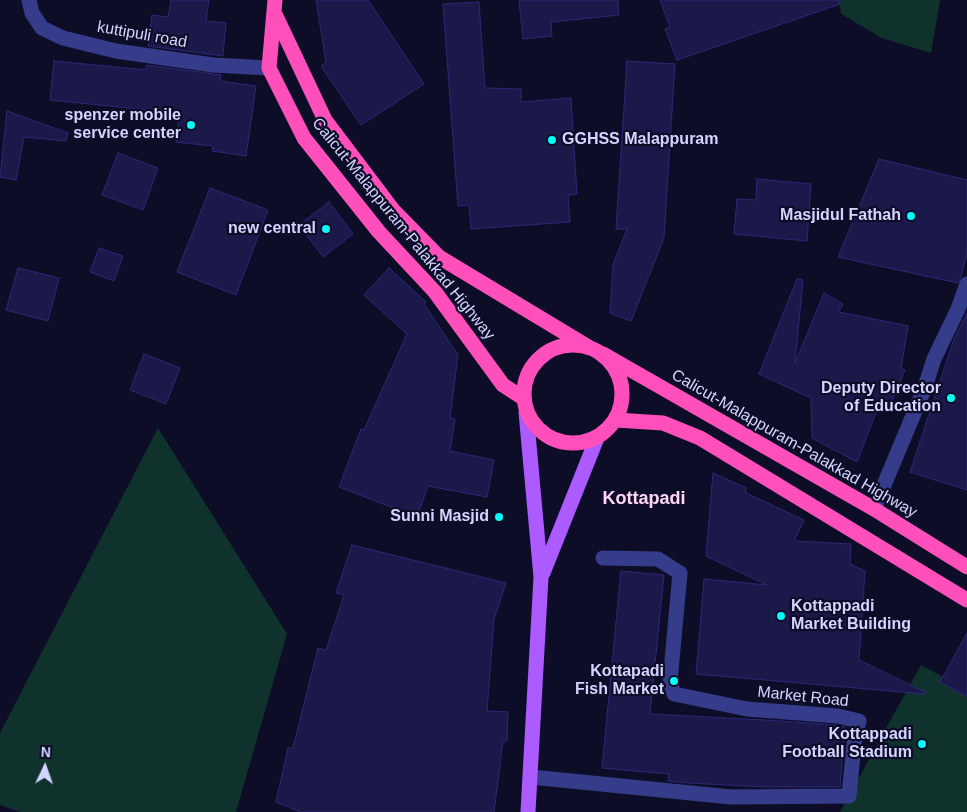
<!DOCTYPE html>
<html>
<head>
<meta charset="utf-8">
<style>
	body { margin:0 }
	#map { position:relative; width:967px; height:812px; overflow:hidden; background:#0e0d28; font-family:Helvetica,sans-serif }
	canvas { display:block }
	.north { position:absolute; left:20px; top:742px; width:50px; height:50px; -webkit-text-stroke:4px #0e0d28; paint-order:stroke; rotate:3deg; font-size:14px; font-weight:700; line-height:20px; text-align:center; color:#d4d5ff }
	.north::after { content:''; display:block; margin:auto; width:18px; height:22px; background:#d4d5ff; clip-path:polygon(50% 0,100% 100%,50% 72%,0 100%) }
</style>
</head>
<body>
<div id="map">
<canvas width="967" height="812"></canvas>
<div class="north">N</div>
</div>
<script>
const context = document.querySelector('canvas').getContext('2d');
context.lineJoin = 'round';
function paint(path, color) { context.fillStyle = color; context.fill(path, 'evenodd'); }
const poly = rows => new Path2D(rows.map(r => 'M' + r).join(''));
function trace(path, color, width, dash) { context.strokeStyle = color; context.lineWidth = width; context.lineCap = dash ? 'butt' : 'round'; context.setLineDash(dash || []); context.stroke(path); }
function drawText(font, color, halo, rows, align = 'center') {
  context.font = font + ' Helvetica,sans-serif'; context.lineWidth = 4.5; context.setLineDash([]); context.textBaseline = 'middle'; context.strokeStyle = halo; context.fillStyle = color; for (const [text, x, y, turn = 0] of rows) {
    context.save(); context.translate(x, y); context.rotate((+turn || 0) * Math.PI / 180); context.textAlign = isNaN(turn) ? turn : align; if (halo) context.strokeText(text, 0, 0); context.fillText(text, 0, 0); context.restore();
  }
}
const green = poly([
	[839,0,940,0,931,53,882,38,841,14],
	[158,428,287,634,236,812,20,812,0,805,0,733],
	[967,659,967,812,840,812,921,665,943,677]
]);
const building = poly([
	[171,0,209,0,206,21,226,23,223,56,148,46,152,15,168,17,171,0],
	[316,0,368,0,424,84,361,125,321,66,326,62,316,0],
	[519,0,618,0,619,15,551,22,552,36,523,39,519,0],
	[660,0,839,0,840,4,677,60,665,29,670,27,660,0],
	[479,2,485,88,521,89,521,102,571,98,577,194,568,195,570,222,471,229,469,205,458,206,443,4,479,2],
	[54,61,146,70,146,65,221,75,220,81,256,86,246,156,212,151,213,146,176,142,179,113,50,100,54,61],
	[627,61,675,64,664,238,631,321,610,313,613,265,627,229,616,229,627,61],
	[7,111,68,133,66,141,24,137,16,180,0,177,7,111],
	[118,153,158,168,143,210,102,195,118,153],
	[879,159,967,180,967,253,961,277,958,283,838,257,879,159],
	[757,179,811,184,807,241,734,234,737,199,756,200,757,179],
	[210,188,268,210,236,295,177,272,210,188],
	[329,202,353,234,323,257,299,225,329,202],
	[99,248,123,256,114,281,90,272,99,248],
	[18,268,59,278,48,321,6,310,18,268],
	[389,268,426,302,424,304,458,355,450,418,455,419,450,451,494,460,487,497,428,486,417,517,339,487,361,429,364,430,407,334,364,295,389,268],
	[797,279,803,280,795,363,824,293,843,304,839,312,908,326,901,369,905,370,891,403,881,399,857,462,812,438,811,398,759,374,797,279],
	[967,313,967,490,910,472,954,339,967,313],
	[144,354,180,368,166,404,130,390,144,354],
	[713,473,746,488,746,493,804,520,794,541,851,544,850,564,865,571,859,660,925,692,925,694,696,674,704,579,767,585,706,556,713,473],
	[352,545,506,583,494,619,487,711,508,712,507,741,503,741,494,812,301,812,276,802,288,748,293,748,318,648,326,650,344,595,336,593,352,545],
	[621,571,664,575,650,714,765,720,837,725,845,727,840,787,765,787,689,783,668,781,669,774,602,768,621,571],
	[967,633,967,697,940,682,967,633]
]);
const minor = poly([
	[29,0,32,13,42,28,63,38,116,51,213,65,269,68],
	[874,509,925,387,934,359,958,309,967,284],
	[531,777,731,797,849,796,854,744,859,721,838,716,747,709,674,694,670,682,680,573,658,559,603,558]
]);
const major = poly([
	[526,412,541,577,528,812],
	[543,573,597,438]
]);
const highway = poly([
	[275,0,269,68,304,138,379,232,435,292,503,385,523,398],
	[274,12,325,120,393,210,439,257,590,348],
	'524 394a49 49 0 1 1 98 0a49 49 0 1 1-98 0Z',
	[603,354,874,509,967,567],
	[616,420,663,423,700,438,967,600]
]);
const markers = [
	[191,125,5,"#00fff6"],
	[552,140,5,"#00fff6"],
	[911,216,5,"#00fff6"],
	[326,229,5,"#00fff6"],
	[951,398,5,"#00fff6"],
	[499,517,5,"#00fff6"],
	[781,616,5,"#00fff6"],
	[674,681,5,"#00fff6"],
	[922,744,5,"#00fff6"]
];
const streetNames = [
	["kuttipuli road",142,35,10],
	["Calicut-Malappuram-Palakkad Highway",403,229,51],
	["Calicut-Malappuram-Palakkad Highway",794,444,30],
	["Market Road",803,697,6]
];
const poiNames = [
	["spenzer mobile",181,116],
	["service center",181,134],
	["GGHSS Malappuram",562,140,"left"],
	["Masjidul Fathah",901,216],
	["new central",316,229],
	["Deputy Director",941,389],
	["of Education",941,407],
	["Sunni Masjid",489,517],
	["Kottappadi",791,607,"left"],
	["Market Building",791,625,"left"],
	["Kottapadi",664,672],
	["Fish Market",664,690],
	["Kottappadi",912,735],
	["Football Stadium",912,753]
];
const neighbourhoodNames = [
	["Kottapadi",644,499]
];
paint(green, '#10322c');
paint(building, '#1b184a');
trace(building, '#2d2878', 1);
trace(minor, '#353d8a', 15);
trace(major, '#ab5bff', 15);
trace(highway, '#ff4fbb', 15);
for (const [x, y, r, color] of markers) { const dot = new Path2D(); dot.arc(x, y, r, 0, 2 * Math.PI); context.fillStyle = color; context.fill(dot); trace(dot, '#0e0d28', 2); }
drawText('16px', '#d4d5ff', '#0e0d28', streetNames);
drawText('bold 16px', '#d4d5ff', '#0e0d28', poiNames, 'right');
drawText('bold 18px', '#ffd6f6', '#0e0d28', neighbourhoodNames);
</script>
</body>
</html>
